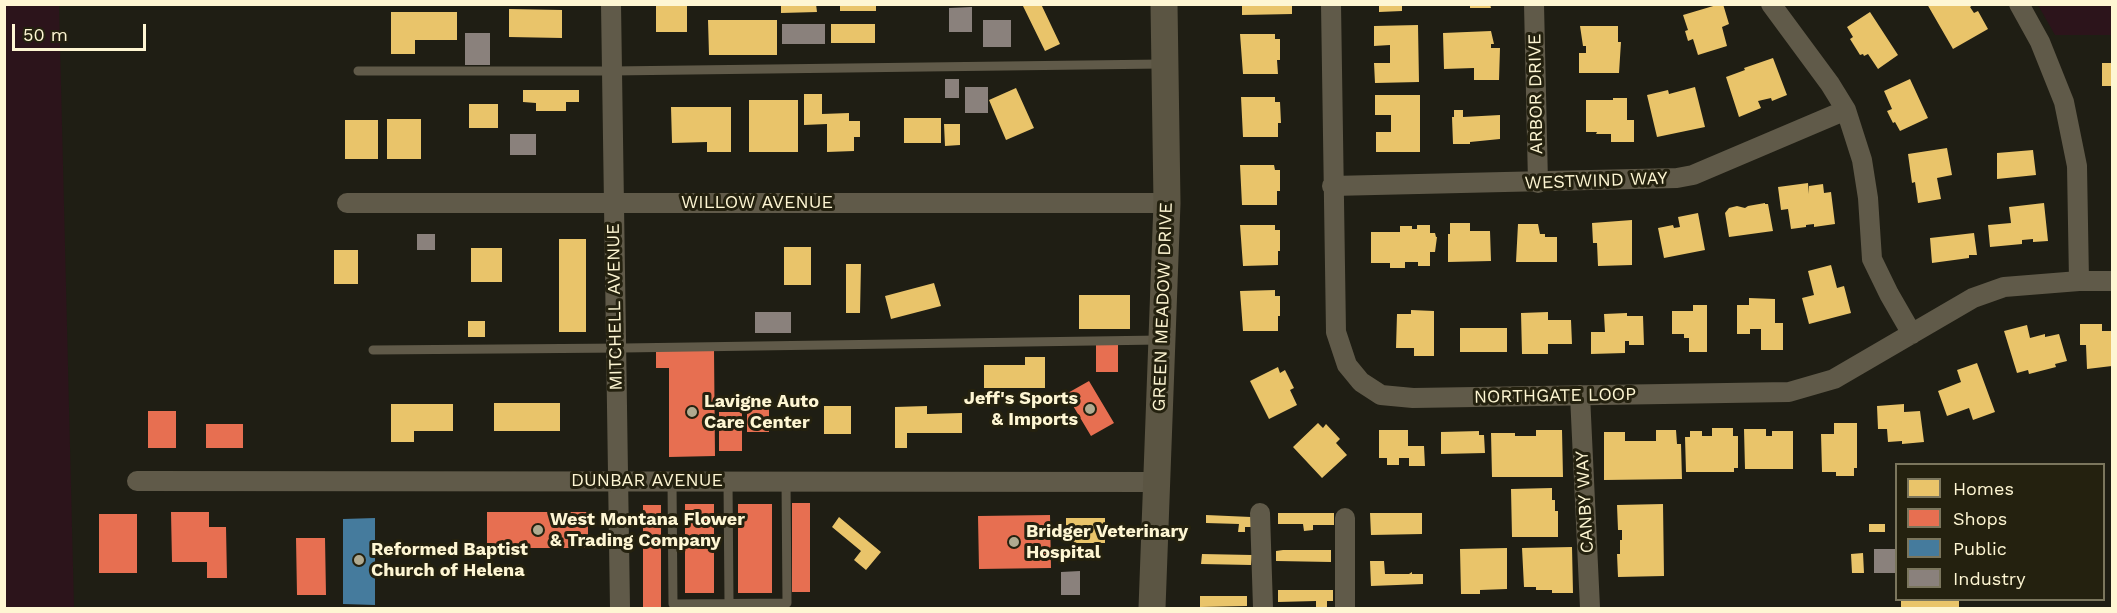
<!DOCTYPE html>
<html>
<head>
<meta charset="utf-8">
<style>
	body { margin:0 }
	#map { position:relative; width:2117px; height:613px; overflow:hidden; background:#1f1e14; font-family:"Work Sans",sans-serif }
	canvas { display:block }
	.frame { position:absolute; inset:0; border:6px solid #fef6d3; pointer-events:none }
	.legend { position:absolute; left:1895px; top:463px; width:210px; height:138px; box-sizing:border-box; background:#24210f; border:2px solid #7b765d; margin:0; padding:8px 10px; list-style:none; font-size:18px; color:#fef6d3 }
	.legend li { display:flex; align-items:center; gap:12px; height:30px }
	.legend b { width:30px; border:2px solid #7b765d }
	.scale { position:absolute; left:12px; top:24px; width:134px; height:27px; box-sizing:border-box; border:3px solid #fef6d3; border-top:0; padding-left:8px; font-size:18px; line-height:21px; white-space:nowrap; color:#fef6d3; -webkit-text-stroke:4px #24210f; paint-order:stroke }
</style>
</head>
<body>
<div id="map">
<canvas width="2117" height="613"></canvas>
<div class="frame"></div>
<ul class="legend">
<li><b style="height:16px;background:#e9c46a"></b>Homes</li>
<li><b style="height:16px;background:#e76f51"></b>Shops</li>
<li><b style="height:16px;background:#457b9d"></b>Public</li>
<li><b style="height:16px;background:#8a817c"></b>Industry</li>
</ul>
<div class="scale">50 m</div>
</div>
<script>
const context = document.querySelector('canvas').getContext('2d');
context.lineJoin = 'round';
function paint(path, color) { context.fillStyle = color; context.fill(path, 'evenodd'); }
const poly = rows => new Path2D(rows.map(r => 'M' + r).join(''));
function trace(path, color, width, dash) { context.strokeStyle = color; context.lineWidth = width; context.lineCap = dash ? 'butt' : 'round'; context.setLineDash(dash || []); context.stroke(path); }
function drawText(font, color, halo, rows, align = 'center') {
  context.font = font + ' "Work Sans",sans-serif'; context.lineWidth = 6; context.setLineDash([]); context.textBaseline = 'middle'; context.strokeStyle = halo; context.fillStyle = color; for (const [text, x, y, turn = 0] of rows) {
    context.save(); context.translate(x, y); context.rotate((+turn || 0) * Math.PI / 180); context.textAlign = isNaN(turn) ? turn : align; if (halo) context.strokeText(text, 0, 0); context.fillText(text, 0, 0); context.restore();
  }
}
const green = poly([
	[4,5,59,5,74,608,5,608],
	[2038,5,2112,5,2112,35,2055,35]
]);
const homes = poly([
	[656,4,687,4,687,32,656,32],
	[781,4,816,4,817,12,781,13],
	[840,4,876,4,876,11,840,11],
	[1022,4,1041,4,1060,44,1045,51],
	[1242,4,1292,4,1292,14,1242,15],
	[1379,4,1402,4,1402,11,1379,12],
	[1470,4,1490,4,1491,8,1470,8],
	[1720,4,1723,4,1729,24,1722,27,1727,46,1698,55,1693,39,1688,41,1685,31,1688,30,1683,15],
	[1927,4,1974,4,1970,7,1974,13,1978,11,1988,29,1953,49],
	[509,9,562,10,562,38,509,37],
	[391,12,457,12,457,40,415,40,415,54,391,54],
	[1870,12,1898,55,1878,69,1868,54,1864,56,1863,54,1860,55,1850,39,1853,37,1847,27],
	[708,20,777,20,777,55,709,55],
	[831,24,875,24,875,43,831,43],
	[1418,25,1419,82,1375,83,1374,63,1390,63,1390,45,1374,46,1374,26],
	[1580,26,1618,26,1618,42,1621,42,1619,73,1579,73,1579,53,1586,53,1586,46,1583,46],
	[1491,31,1494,44,1491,44,1491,48,1500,48,1499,80,1474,80,1474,68,1444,69,1443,33],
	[1240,34,1275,34,1275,39,1280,39,1280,60,1277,60,1278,74,1243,74],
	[1773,58,1787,95,1772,101,1771,98,1758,101,1761,108,1739,117,1726,77,1745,70,1744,68],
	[2102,63,2112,63,2112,86,2102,86],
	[1910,79,1928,118,1900,131,1895,122,1893,123,1887,111,1892,109,1884,91],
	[1695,87,1705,127,1657,137,1647,95,1668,90,1669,94],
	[1016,88,1034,128,1006,140,989,100],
	[523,90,579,90,579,102,566,102,566,111,536,111,536,103,523,102],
	[804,94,822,94,822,114,849,113,849,121,860,121,860,137,854,137,854,151,827,152,827,124,804,125],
	[1375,95,1420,95,1420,152,1376,152,1376,132,1391,132,1391,115,1375,115],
	[1241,97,1275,97,1275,102,1280,102,1281,123,1278,123,1278,137,1243,137],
	[1613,98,1627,98,1627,120,1634,120,1634,142,1611,142,1611,134,1596,134,1597,132,1586,132,1586,100,1613,100],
	[749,100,798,100,798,152,749,152],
	[469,104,498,104,498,128,469,128],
	[671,107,731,107,731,152,707,152,707,142,672,143],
	[1454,110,1463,110,1463,117,1500,115,1500,139,1470,142,1470,144,1453,144,1452,117,1454,117],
	[904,118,941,118,941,143,904,143],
	[387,119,421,119,421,159,387,159],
	[345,120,378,120,378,159,345,159],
	[944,124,960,124,960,145,945,146],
	[1947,148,1952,175,1937,178,1941,199,1918,203,1915,182,1912,183,1908,154],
	[2033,150,2036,175,1997,179,1997,153],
	[1240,165,1274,165,1275,170,1280,170,1280,191,1277,191,1277,205,1242,205],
	[1808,183,1809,194,1809,186,1823,184,1824,193,1831,192,1835,224,1814,227,1814,224,1806,225,1806,227,1791,229,1788,209,1781,210,1778,187],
	[1765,203,1765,204,1768,204,1773,231,1729,237,1725,213,1729,208,1737,206,1745,208,1748,206],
	[2044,203,2048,241,2033,242,2033,239,2022,240,2022,244,1990,247,1988,225,2011,223,2009,207],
	[1698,213,1705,250,1664,258,1658,228,1673,225,1674,228,1680,227,1678,217],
	[1632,220,1632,265,1598,266,1597,243,1593,243,1592,223],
	[1450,223,1470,223,1470,231,1490,231,1491,261,1448,262,1448,234,1450,234],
	[1518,224,1538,224,1540,234,1545,234,1545,237,1557,237,1557,262,1516,262],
	[1240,225,1275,225,1275,230,1280,230,1280,251,1278,251,1278,265,1243,266],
	[1417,225,1430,225,1430,233,1435,233,1436,237,1437,237,1435,252,1430,252,1430,266,1418,266,1418,262,1405,262,1405,268,1390,268,1390,263,1371,263,1371,232,1400,232,1400,226,1412,226,1412,229,1417,229],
	[1974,233,1977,255,1969,255,1969,258,1932,263,1930,238],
	[559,239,586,239,586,332,559,332],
	[784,247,811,247,811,285,784,285],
	[471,248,502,248,502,282,471,282],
	[334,250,358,250,358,284,334,284],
	[846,264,861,264,860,313,846,313],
	[1831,265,1837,288,1844,286,1851,313,1809,324,1802,298,1814,295,1808,271],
	[934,283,941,306,891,319,885,296],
	[1275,290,1275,296,1280,296,1280,316,1278,316,1278,331,1243,331,1240,291],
	[1079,295,1130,295,1130,329,1079,329],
	[1749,298,1775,299,1775,323,1783,323,1783,350,1761,350,1761,329,1750,329,1750,334,1737,334,1737,305,1749,305],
	[1693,305,1707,305,1707,352,1689,352,1689,338,1684,338,1684,334,1672,334,1672,311,1693,311],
	[1411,310,1434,311,1434,356,1414,356,1414,348,1396,348,1397,314,1411,314],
	[1548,312,1548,320,1571,320,1572,344,1548,344,1548,354,1522,354,1521,313],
	[1627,313,1627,316,1643,316,1644,345,1629,345,1629,341,1625,341,1625,353,1591,354,1591,332,1605,332,1604,314],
	[468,321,485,321,485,337,468,337],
	[2080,324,2102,324,2102,331,2112,331,2112,366,2087,369,2086,345,2080,345],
	[2027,325,2030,338,2045,334,2045,337,2059,334,2067,361,2055,364,2056,367,2029,374,2028,370,2017,373,2004,331],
	[1460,328,1507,328,1507,352,1460,352],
	[1025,357,1045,357,1045,388,984,388,984,365,1025,365],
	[1977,363,1995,412,1973,420,1969,408,1947,416,1938,391,1961,382,1957,370],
	[1278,367,1280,373,1285,370,1294,388,1290,390,1297,405,1269,419,1250,381],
	[494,403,560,403,560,431,494,431],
	[391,404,453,404,453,431,414,431,414,442,391,442],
	[1904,404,1904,412,1920,411,1924,442,1902,444,1902,441,1888,442,1887,429,1878,429,1877,406],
	[824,406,851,406,851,434,824,434],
	[927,406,927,414,962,413,962,433,907,433,907,448,895,448,895,407],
	[1318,423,1323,428,1326,424,1340,439,1336,443,1347,455,1322,478,1293,447],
	[1834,423,1857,423,1857,468,1854,468,1854,476,1836,476,1836,472,1822,472,1821,434,1834,434],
	[1712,428,1733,428,1733,436,1738,436,1738,468,1734,468,1734,472,1686,472,1685,437,1690,437,1690,431,1702,431,1702,436,1712,436],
	[1744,429,1766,429,1766,436,1772,436,1772,431,1793,431,1793,469,1745,469],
	[1379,430,1408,430,1408,446,1424,446,1425,466,1409,466,1409,458,1399,458,1399,465,1387,465,1387,458,1379,458],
	[1536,430,1562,430,1563,477,1492,477,1491,433,1515,433,1515,436,1536,436],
	[1656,430,1676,430,1677,444,1681,444,1682,479,1604,480,1604,432,1625,432,1625,441,1656,441],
	[1479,431,1479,435,1484,435,1485,453,1441,454,1441,432],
	[1552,488,1552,500,1555,500,1555,511,1558,511,1558,537,1512,537,1511,489],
	[1663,504,1664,576,1618,577,1617,554,1620,554,1620,540,1622,540,1622,530,1618,530,1617,505],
	[1278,513,1334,513,1334,525,1313,525,1313,530,1304,531,1303,524,1278,524],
	[1370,513,1422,513,1422,534,1371,535],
	[1206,515,1251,517,1251,527,1245,527,1245,532,1238,532,1239,524,1206,523],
	[839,517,881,552,866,570,854,560,861,551,832,527],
	[1066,518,1105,518,1105,543,1066,543],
	[1869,524,1885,524,1885,532,1869,532],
	[1572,547,1573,593,1552,593,1552,590,1536,590,1536,587,1524,587,1522,548],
	[1507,548,1507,589,1480,590,1480,594,1461,594,1460,549],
	[1283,550,1331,550,1331,562,1276,561,1276,551],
	[1863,553,1864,573,1852,573,1851,554],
	[1202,554,1252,555,1251,565,1201,564],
	[1370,561,1384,561,1385,574,1409,574,1412,572,1412,574,1423,574,1423,584,1371,586],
	[1278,590,1333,590,1333,601,1327,601,1327,608,1316,608,1316,601,1278,602],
	[1200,596,1247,596,1247,606,1200,607],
	[1901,600,1959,600,1959,608,1901,608]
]);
const shops = poly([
	[1096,345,1118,345,1118,372,1096,372],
	[656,350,714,350,715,456,669,457,669,368,656,368],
	[1089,381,1114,423,1091,436,1066,394],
	[747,401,769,401,769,432,747,432],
	[148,411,176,411,176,448,148,448],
	[719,412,742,412,742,451,719,451],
	[206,424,243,424,243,448,206,448],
	[792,503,810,503,810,592,792,592],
	[685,504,714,504,714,593,685,593],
	[738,504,772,504,772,593,738,593],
	[643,505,661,505,661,608,643,608],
	[171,512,209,512,209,527,226,527,227,578,207,578,207,562,172,562],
	[487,512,588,512,588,548,487,548],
	[99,514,137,514,137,573,99,573],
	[1050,515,1051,568,979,569,978,516],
	[296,538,325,538,326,595,297,595]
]);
const public = poly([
	[375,518,375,605,343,604,343,519]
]);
const industry = poly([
	[972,7,972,32,949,32,949,8],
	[983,20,1011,20,1011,47,983,47],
	[782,24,825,24,825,44,782,44],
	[465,33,490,33,490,65,465,65],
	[945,79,959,79,959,98,945,98],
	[965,87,988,87,988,113,965,113],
	[510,134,536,134,536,155,510,155],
	[417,234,435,234,435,250,417,250],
	[755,312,791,312,791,333,755,333],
	[1874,549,1896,549,1896,573,1874,573],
	[1080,571,1080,595,1061,595,1061,572]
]);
const lane = poly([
	[358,71,612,71,1162,64],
	[373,350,624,348,1160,340],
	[672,481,673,604,787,603,786,481],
	[728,481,729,603]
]);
const street = poly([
	[611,4,620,608],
	[1331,4,1336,332,1347,365,1361,382,1381,395,1413,398,1789,392,1834,379,1973,298,2004,287,2079,281,2112,281],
	[1534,4,1538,183],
	[1771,4,1830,84,1846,110,1862,160,1868,198,1872,259,1889,294,1912,334],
	[2019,4,2040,42,2064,102,2077,166,2079,281],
	[1332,186,1677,178,1693,175,1846,110],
	[347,203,1167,203],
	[1580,395,1590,608],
	[137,481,1158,482],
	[1260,513,1263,608],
	[1345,518,1345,608]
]);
const secondary = poly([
	[1152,608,1167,203,1164,4]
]);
const markers = [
	[1090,409,6,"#b0aa90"],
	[692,412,6,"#b0aa90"],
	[538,530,6,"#b0aa90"],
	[1014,542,6,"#b0aa90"],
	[359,560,6,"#b0aa90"]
];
const streetNames = [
	["ARBOR DRIVE",1536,94,-91],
	["WESTWIND WAY",1596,181,-2],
	["WILLOW AVENUE",757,203],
	["MITCHELL AVENUE",615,307,-91],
	["GREEN MEADOW DRIVE",1163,307,-88],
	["NORTHGATE LOOP",1555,396,-1],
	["DUNBAR AVENUE",647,481],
	["CANBY WAY",1585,502,-93]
];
const poiNames = [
	["Jeff's Sports",1078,399,"right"],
	["& Imports",1078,420,"right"],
	["Lavigne Auto",704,402],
	["Care Center",704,423],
	["West Montana Flower",550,520],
	["& Trading Company",550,541],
	["Bridger Veterinary",1026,532],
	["Hospital",1026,553],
	["Reformed Baptist",371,550],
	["Church of Helena",371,571]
];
paint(green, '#2c141b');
paint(homes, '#e9c46a');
paint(shops, '#e76f51');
paint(public, '#457b9d');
paint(industry, '#8a817c');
trace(lane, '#605a49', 9);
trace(street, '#605a49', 20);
trace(secondary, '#5b5543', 27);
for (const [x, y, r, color] of markers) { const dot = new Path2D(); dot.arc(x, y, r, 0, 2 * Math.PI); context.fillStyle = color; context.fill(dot); trace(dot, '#24210f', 2); }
drawText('18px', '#fef6d3', '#24210f', streetNames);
drawText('bold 18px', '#fef6d3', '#24210f', poiNames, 'left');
</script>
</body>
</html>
